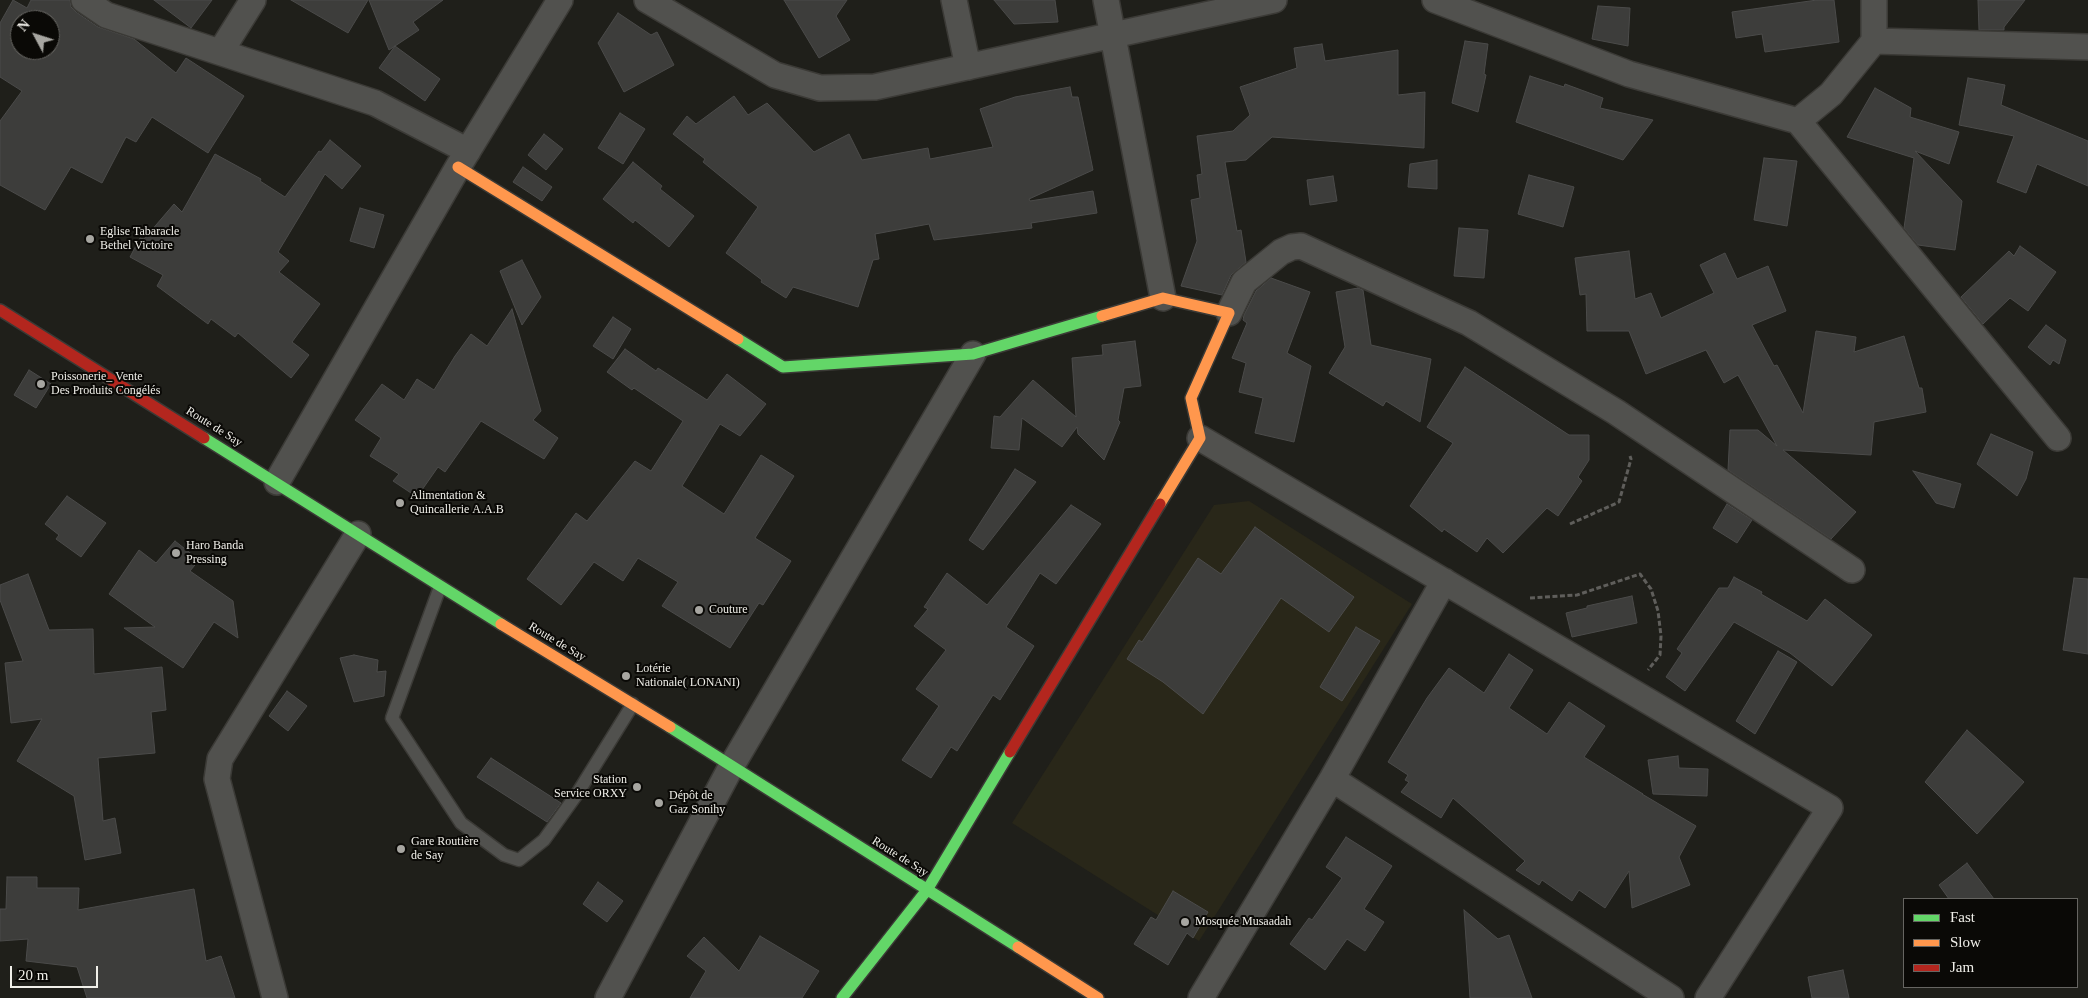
<!DOCTYPE html>
<html>
<head>
<meta charset="utf-8">
<style>
	body { margin:0 }
	#map { position:relative; width:2088px; height:998px; overflow:hidden; background:#1f1f1a; font-family:Georgia,serif }
	canvas { display:block }
	.legend { position:absolute; left:1903px; top:898px; width:175px; height:90px; box-sizing:border-box; background:#0a0906; border:1px solid #666561; margin:0; padding:6px 9px; list-style:none; font-size:15px; color:#f0efe9 }
	.legend li { display:flex; align-items:center; gap:10px; height:25px }
	.legend b { width:25px; border:1px solid #666561 }
	.north { position:absolute; left:10px; top:10px; width:50px; height:50px; box-sizing:border-box; background:#0a0906; border:1px solid #666561; border-radius:50%; rotate:310deg; font-size:14px; font-weight:700; line-height:20px; text-align:center; color:#f0efe9 }
	.north::after { content:''; display:block; margin:auto; width:18px; height:22px; background:#a7a6a1; clip-path:polygon(50% 0,100% 100%,50% 72%,0 100%) }
	.scale { position:absolute; left:10px; top:966px; width:88px; height:22px; box-sizing:border-box; border:2px solid #f0efe9; border-top:0; padding-left:6px; font-size:15px; line-height:18px; white-space:nowrap; color:#f0efe9; -webkit-text-stroke:4px #0a0906; paint-order:stroke }
</style>
</head>
<body>
<div id="map">
<canvas width="2088" height="998"></canvas>
<ul class="legend">
<li><b style="height:6px;background:#63d668"></b>Fast</li>
<li><b style="height:6px;background:#ff974d"></b>Slow</li>
<li><b style="height:6px;background:#b3261e"></b>Jam</li>
</ul>
<div class="north">N</div>
<div class="scale">20 m</div>
</div>
<script>
const context = document.querySelector('canvas').getContext('2d');
context.lineJoin = 'round';
function paint(path, color) { context.fillStyle = color; context.fill(path, 'evenodd'); }
const poly = rows => new Path2D(rows.map(r => 'M' + r).join(''));
function trace(path, color, width, dash) { context.strokeStyle = color; context.lineWidth = width; context.lineCap = dash ? 'butt' : 'round'; context.setLineDash(dash || []); context.stroke(path); }
function drawText(font, color, halo, rows, align = 'center') {
  context.font = font + ' Georgia,serif'; context.lineWidth = 4; context.setLineDash([]); context.textBaseline = 'middle'; context.strokeStyle = halo; context.fillStyle = color; for (const [text, x, y, turn = 0] of rows) {
    context.save(); context.translate(x, y); context.rotate((+turn || 0) * Math.PI / 180); context.textAlign = isNaN(turn) ? turn : align; if (halo) context.strokeText(text, 0, 0); context.fillText(text, 0, 0); context.restore();
  }
}
const built = poly([
	[1249,501,1412,604,1199,941,1012,823,1214,505]
]);
const building = poly([
	[13,0,27,8,31,0,70,0,71,7,76,12,98,27,134,39,176,73,186,58,244,96,208,153,152,117,136,142,126,137,102,183,71,167,45,210,0,185,0,121,22,91,0,77,0,23,13,0],
	[20,20,50,20,50,50,20,50,20,20],
	[154,0,212,0,191,28,154,0],
	[291,0,368,0,348,33,291,0],
	[369,0,443,0,413,22,419,30,389,50,369,0],
	[784,0,847,0,836,16,850,40,819,58,784,0],
	[994,0,1055,0,1058,22,1014,24,994,0],
	[1817,0,1834,0,1839,42,1765,52,1762,34,1736,38,1732,12,1817,0],
	[1978,0,2025,0,2004,27,2004,30,1979,30,1978,0],
	[1598,6,1630,8,1628,46,1592,39,1598,6],
	[618,13,651,35,657,32,674,65,624,92,598,43,618,13],
	[1465,41,1488,44,1484,74,1486,75,1478,112,1452,103,1465,41],
	[1322,44,1325,61,1398,50,1398,95,1425,92,1424,148,1272,137,1246,160,1225,162,1237,231,1241,230,1246,262,1231,275,1222,295,1181,286,1197,241,1191,200,1200,198,1197,175,1202,174,1197,136,1233,131,1250,115,1240,87,1297,68,1294,48,1322,44],
	[395,46,440,79,425,101,379,68,395,46],
	[1530,76,1564,87,1565,84,1603,98,1600,108,1653,120,1623,160,1516,122,1530,76],
	[1968,78,2005,85,2001,105,2088,141,2088,186,2037,164,2026,193,1997,182,2014,136,1959,125,1968,78],
	[1070,87,1072,97,1078,97,1093,170,1029,199,1030,201,1093,191,1097,213,1031,223,1032,228,934,240,929,224,875,234,879,259,873,260,858,307,793,287,786,298,761,282,762,280,726,253,758,207,703,162,705,159,673,134,687,116,696,124,734,96,748,115,767,103,814,152,849,134,862,160,928,148,930,159,993,147,980,109,1015,97,1070,87],
	[1875,88,1911,108,1910,117,1959,132,1949,164,1915,151,1962,201,1955,250,1918,245,1904,228,1914,158,1847,137,1875,88],
	[620,113,645,129,623,164,598,148,620,113],
	[544,134,563,149,546,170,528,155,544,134],
	[330,140,361,166,342,189,325,174,278,252,289,261,279,272,320,304,292,342,309,355,291,378,238,333,235,337,211,319,208,324,157,286,163,275,130,257,140,238,144,239,174,204,182,212,215,154,261,179,260,181,285,197,319,151,321,152,330,140],
	[1764,158,1797,161,1787,226,1754,220,1764,158],
	[1437,160,1437,189,1408,187,1410,164,1437,160],
	[633,162,662,186,660,189,694,216,669,247,635,220,633,223,603,199,633,162],
	[523,167,552,187,542,201,513,182,523,167],
	[1529,175,1574,187,1563,227,1518,214,1529,175],
	[1333,176,1337,201,1310,205,1307,180,1333,176],
	[360,208,384,215,374,248,350,241,360,208],
	[1459,228,1488,230,1484,278,1454,276,1459,228],
	[2020,246,2056,272,2028,311,2010,298,1983,324,1961,297,2009,251,2014,256,2020,246],
	[1629,251,1635,299,1651,293,1661,318,1714,293,1700,265,1725,253,1737,279,1768,266,1786,311,1752,325,1774,366,1777,365,1803,413,1816,331,1856,337,1854,352,1904,336,1919,388,1922,388,1926,412,1874,422,1871,455,1783,450,1856,512,1831,539,1728,470,1730,430,1758,430,1777,446,1738,375,1724,383,1706,350,1646,374,1629,331,1587,331,1586,294,1580,295,1575,258,1629,251],
	[522,260,541,297,522,325,500,271,522,260],
	[1271,278,1310,292,1287,353,1311,366,1294,442,1255,433,1263,398,1239,392,1246,363,1232,358,1247,323,1243,320,1244,315,1256,291,1271,278],
	[1358,288,1363,290,1371,345,1431,359,1420,422,1386,401,1383,406,1329,373,1345,347,1336,292,1358,288],
	[512,309,541,411,533,420,558,438,544,459,481,421,445,472,438,467,417,497,393,481,399,474,370,456,381,438,355,420,382,384,404,400,417,379,434,390,455,356,471,334,487,346,512,309],
	[613,317,631,329,613,359,593,346,613,317],
	[2046,325,2066,340,2059,364,2053,360,2050,365,2028,347,2046,325],
	[1135,341,1141,386,1124,388,1118,420,1120,422,1104,460,1078,434,1077,427,1062,447,1022,418,1019,450,991,448,994,416,1000,417,1033,380,1076,417,1072,358,1103,355,1102,345,1135,341],
	[625,349,656,371,658,368,707,400,727,374,766,404,740,436,720,424,682,486,724,514,761,455,794,476,755,538,791,561,763,605,759,603,730,648,662,606,678,582,638,558,623,581,594,562,561,605,527,579,576,513,587,521,635,461,651,471,683,421,634,388,632,390,607,372,625,349],
	[1465,367,1569,435,1589,435,1589,460,1578,477,1582,481,1558,516,1547,508,1503,553,1487,538,1477,552,1444,529,1442,532,1410,506,1453,443,1427,427,1465,367],
	[29,370,51,384,36,408,14,395,29,370],
	[1991,434,2033,452,2026,479,2017,496,1977,464,1991,434],
	[1015,469,1036,482,983,550,969,540,1015,469],
	[1913,471,1961,484,1954,508,1936,503,1913,471],
	[67,496,106,523,81,557,56,539,59,535,45,524,67,496],
	[1727,504,1752,520,1737,543,1713,528,1727,504],
	[1071,505,1101,524,1056,584,1040,573,1006,627,1034,646,1000,700,993,695,957,751,951,747,931,778,902,760,939,706,916,689,946,650,914,626,928,609,924,607,947,573,987,605,1071,505],
	[1255,527,1354,597,1329,632,1281,598,1203,714,1163,682,1127,659,1139,640,1142,642,1198,558,1221,574,1255,527],
	[175,541,199,560,190,571,233,601,238,638,214,622,183,668,124,628,155,627,109,594,139,550,156,563,175,541],
	[28,574,49,630,93,629,94,674,162,667,166,710,151,712,155,753,98,758,103,821,115,818,121,853,85,860,74,796,17,761,42,719,11,723,5,663,23,661,0,600,0,585,28,574],
	[1734,577,1762,592,1761,594,1807,621,1825,599,1872,635,1832,686,1790,653,1734,622,1685,691,1666,677,1682,653,1677,649,1719,588,1728,588,1734,577],
	[2074,578,2088,579,2088,654,2063,650,2074,578],
	[1632,596,1637,623,1572,637,1566,613,1587,608,1587,606,1632,596],
	[1356,627,1380,641,1342,701,1320,687,1356,627],
	[1778,651,1797,662,1755,734,1736,721,1778,651],
	[1509,654,1533,670,1509,708,1547,734,1569,702,1605,726,1584,757,1643,794,1642,794,1696,826,1679,857,1690,885,1632,908,1629,871,1605,908,1579,890,1572,901,1542,880,1539,885,1516,870,1525,861,1453,798,1441,818,1401,792,1409,782,1405,780,1408,775,1388,762,1427,698,1449,668,1484,693,1509,654],
	[354,655,378,660,377,672,386,671,384,696,354,702,340,658,354,655],
	[287,691,307,706,288,731,269,716,287,691],
	[1967,730,2024,782,1977,834,1925,782,1967,730],
	[1678,756,1679,768,1708,769,1707,796,1653,794,1648,760,1678,756],
	[491,758,561,803,547,822,477,777,491,758],
	[1346,837,1392,866,1364,909,1384,922,1365,951,1347,939,1325,970,1290,944,1309,918,1312,920,1342,878,1326,867,1346,837],
	[1967,863,1994,899,1949,899,1939,885,1967,863],
	[7,877,37,877,37,888,79,888,78,910,194,889,206,961,221,956,235,998,87,998,77,967,26,961,28,939,0,941,0,909,6,909,7,877],
	[598,882,623,901,607,922,583,904,598,882],
	[1173,891,1208,912,1193,938,1187,933,1168,965,1134,944,1151,917,1156,920,1173,891],
	[1464,910,1498,939,1509,935,1532,998,1470,998,1464,910],
	[760,936,819,971,802,998,690,998,706,971,687,956,704,937,739,971,760,936],
	[1843,970,1849,998,1812,998,1808,977,1843,970]
]);
const path = poly([
	[1570,524,1619,502,1631,459,1630,456],
	[1530,598,1577,595,1640,574,1651,589,1658,611,1661,636,1660,655,1648,670]
]);
const lane = poly([
	[440,587,392,718,461,823,504,855,519,860,544,840,577,794,633,704]
]);
const street = poly([
	[84,0,106,15,375,103,468,151],
	[647,0,775,75,820,88,875,87,1274,0],
	[954,0,968,67],
	[1106,0,1163,298],
	[1435,0,1629,74,1798,121,1831,94,1874,41,2088,47],
	[1874,0,1874,41],
	[221,51,253,0],
	[1798,121,2058,438],
	[1229,313,1244,282,1281,252,1292,247,1301,246,1469,323,1616,412,1852,570],
	[1200,438,1830,808,1708,998],
	[277,482,458,167,560,0],
	[1332,779,1671,998],
	[275,998,217,779,220,759,358,534],
	[608,998,731,767,973,354],
	[1201,998,1332,779,1444,581]
]);
const fast = poly([
	[738,339,783,367,973,354,1102,316],
	[204,438,501,624],
	[670,727,1018,947],
	[842,998,927,890,1010,752]
]);
const slow = poly([
	[458,167,738,339],
	[1102,316,1163,298,1229,313,1191,398,1200,438,1160,504],
	[501,624,670,727],
	[1018,947,1098,998]
]);
const jam = poly([
	[0,310,204,438],
	[1010,752,1160,504]
]);
const markers = [
	[90,239,5,"#a7a6a1"],
	[41,384,5,"#a7a6a1"],
	[400,503,5,"#a7a6a1"],
	[176,553,5,"#a7a6a1"],
	[699,610,5,"#a7a6a1"],
	[626,676,5,"#a7a6a1"],
	[637,787,5,"#a7a6a1"],
	[659,803,5,"#a7a6a1"],
	[401,849,5,"#a7a6a1"],
	[1185,922,5,"#a7a6a1"]
];
const poiNames = [
	["Eglise Tabaracle",100,232],
	["Bethel Victoire",100,246],
	["Poissonerie_ Vente",51,377],
	["Des Produits Congélés",51,391],
	["Alimentation &",410,496],
	["Quincallerie A.A.B",410,510],
	["Haro Banda",186,546],
	["Pressing",186,560],
	["Couture",709,610],
	["Lotérie",636,669],
	["Nationale( LONANI)",636,683],
	["Station",627,780,"right"],
	["Service ORXY",627,794,"right"],
	["Dépôt de",669,796],
	["Gaz Sonihy",669,810],
	["Gare Routière",411,842],
	["de Say",411,856],
	["Mosquée Musaadah",1195,922]
];
const streetNames = [
	["Route de Say",214,427,32],
	["Route de Say",557,642,31],
	["Route de Say",900,857,32]
];
paint(built, '#292719');
paint(building, '#3d3d3b');
trace(building, '#4b4b4a', 1);
trace(lane, '#3b3a36', 15);
trace(street, '#3b3a36', 28);
trace(fast, '#3b3a36', 14);
trace(slow, '#3b3a36', 14);
trace(jam, '#3b3a36', 14);
trace(path, '#5f5e5b', 3, [5, 2.5]);
trace(lane, '#51514e', 12);
trace(street, '#51514e', 25);
trace(fast, '#63d668', 11);
trace(slow, '#ff974d', 11);
trace(jam, '#b3261e', 11);
for (const [x, y, r, color] of markers) { const dot = new Path2D(); dot.arc(x, y, r, 0, 2 * Math.PI); context.fillStyle = color; context.fill(dot); trace(dot, '#0a0906', 2); }
drawText('12px', '#f0efe9', '#0a0906', poiNames, 'left');
drawText('12px', '#f0efe9', '#0a0906', streetNames);
</script>
</body>
</html>
